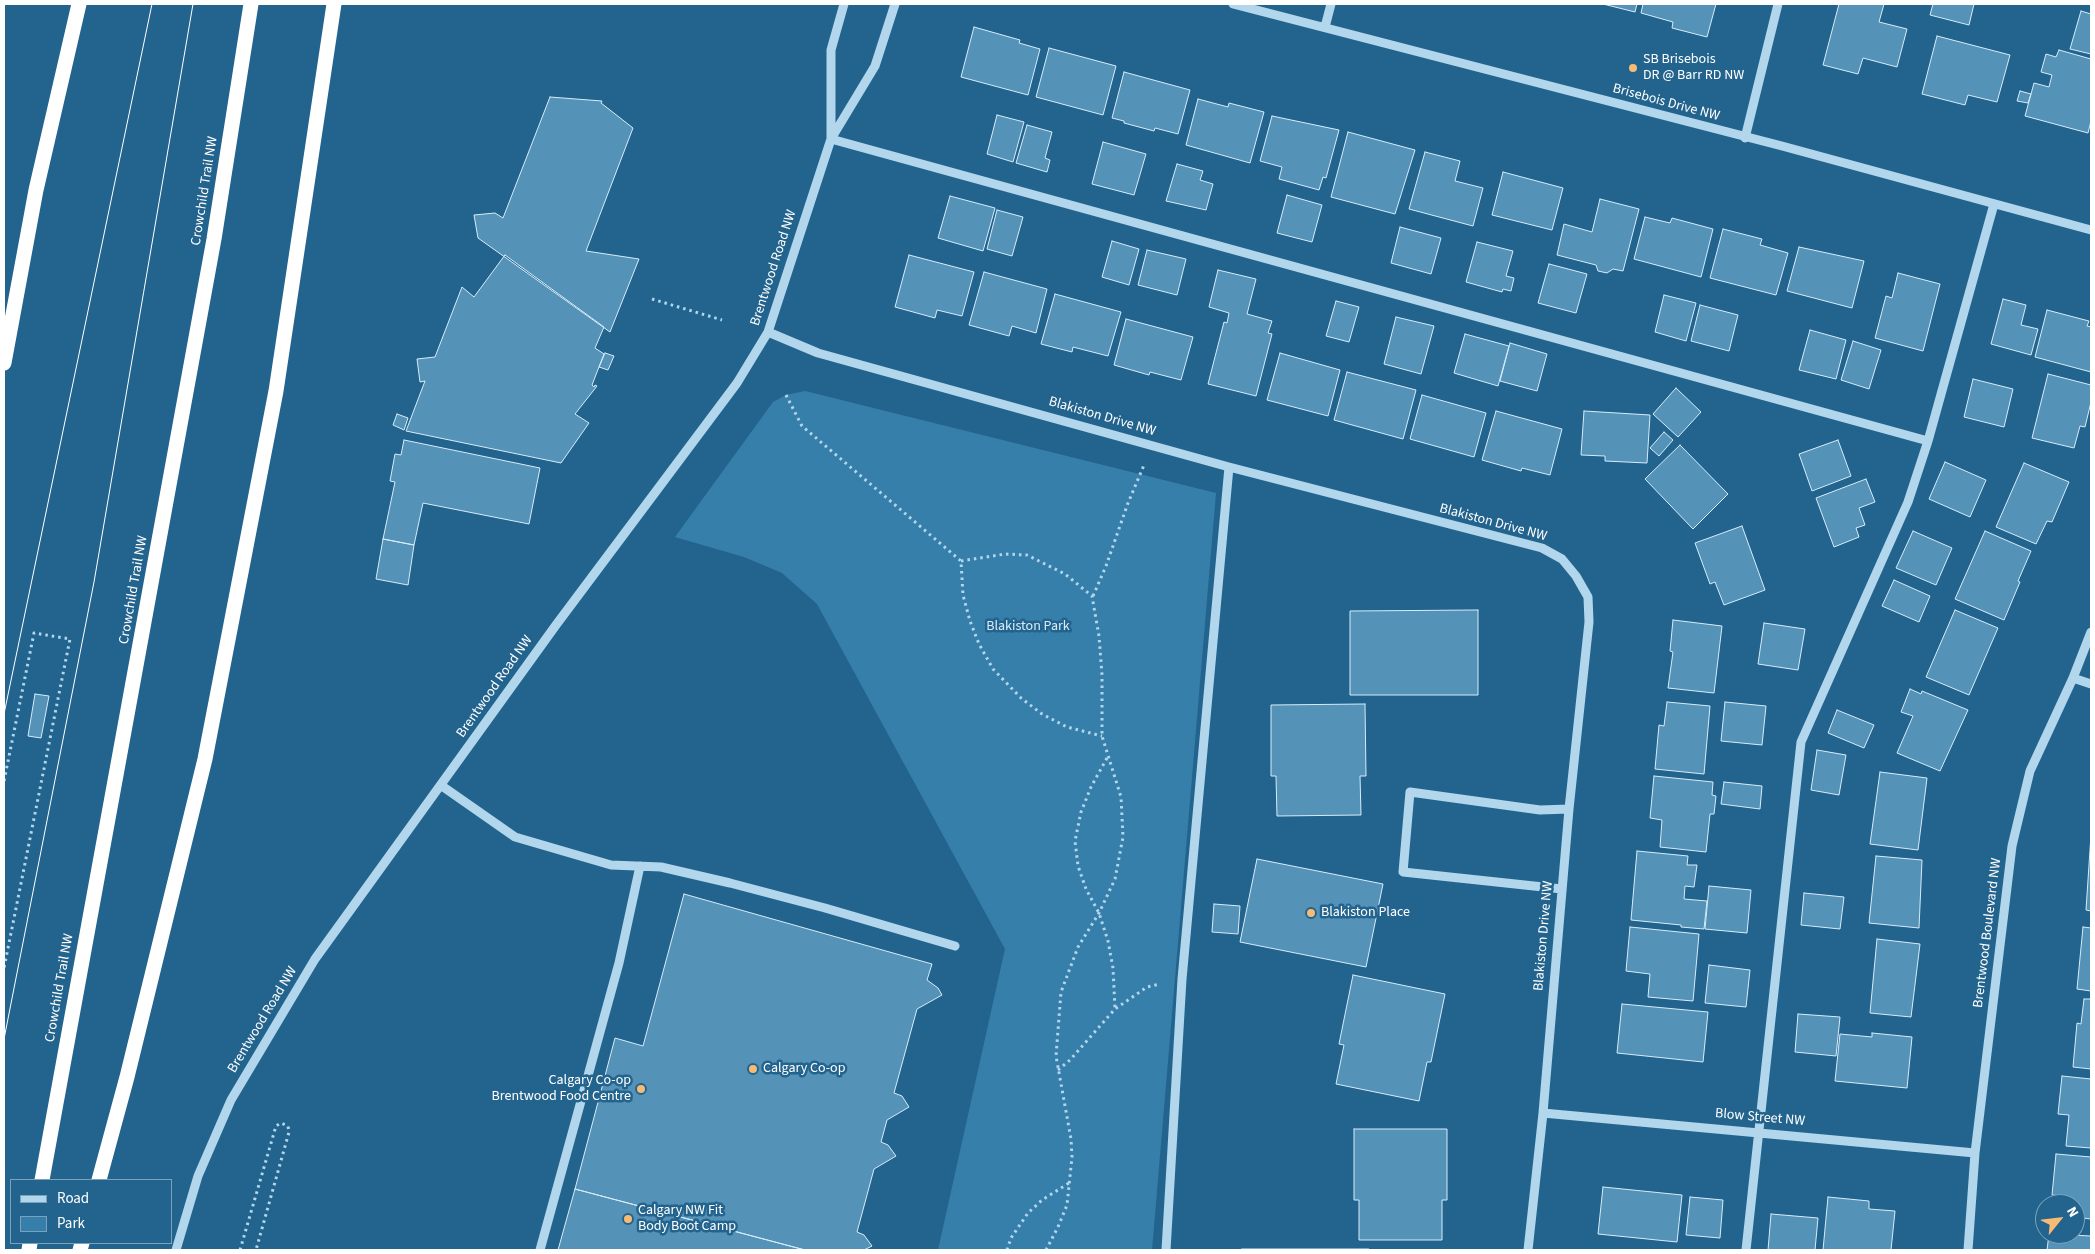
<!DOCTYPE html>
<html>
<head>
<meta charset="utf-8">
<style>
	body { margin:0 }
	#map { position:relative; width:2095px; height:1254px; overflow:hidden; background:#23648e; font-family:"Source Sans 3",sans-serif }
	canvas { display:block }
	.frame { position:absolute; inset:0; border:5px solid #fff; pointer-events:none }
	.legend { position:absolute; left:10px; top:1179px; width:162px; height:65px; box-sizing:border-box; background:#23648e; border:1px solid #7ba2bb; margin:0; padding:6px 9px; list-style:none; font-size:15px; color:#fff }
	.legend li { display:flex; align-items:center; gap:10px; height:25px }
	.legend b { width:25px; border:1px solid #7ba2bb }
	.north { position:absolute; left:2035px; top:1194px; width:50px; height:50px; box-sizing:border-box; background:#23648e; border:1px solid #7ba2bb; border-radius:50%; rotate:61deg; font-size:14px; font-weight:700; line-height:20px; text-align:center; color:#fff }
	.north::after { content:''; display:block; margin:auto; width:18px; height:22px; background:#f7bb75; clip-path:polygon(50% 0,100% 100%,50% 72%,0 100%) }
</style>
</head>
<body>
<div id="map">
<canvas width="2095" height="1254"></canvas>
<div class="frame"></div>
<ul class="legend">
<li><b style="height:6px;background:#b2d6ec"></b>Road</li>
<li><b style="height:14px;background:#377fab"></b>Park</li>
</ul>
<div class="north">N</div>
</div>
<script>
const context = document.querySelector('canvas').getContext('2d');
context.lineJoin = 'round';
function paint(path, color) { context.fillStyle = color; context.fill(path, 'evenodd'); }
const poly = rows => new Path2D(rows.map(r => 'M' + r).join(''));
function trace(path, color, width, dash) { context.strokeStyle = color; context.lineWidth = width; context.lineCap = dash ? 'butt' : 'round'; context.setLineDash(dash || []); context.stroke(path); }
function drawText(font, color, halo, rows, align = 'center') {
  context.font = font + ' "Source Sans 3",sans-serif'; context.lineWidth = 5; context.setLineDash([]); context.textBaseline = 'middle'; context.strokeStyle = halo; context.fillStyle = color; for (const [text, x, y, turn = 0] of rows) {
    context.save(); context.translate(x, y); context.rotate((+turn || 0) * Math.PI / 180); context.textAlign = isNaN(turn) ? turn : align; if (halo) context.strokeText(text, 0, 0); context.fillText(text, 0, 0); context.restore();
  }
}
const green = poly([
	[805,391,1216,493,1152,1250,938,1250,1005,949,817,604,782,573,744,557,675,537,773,402,786,395]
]);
const building = poly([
	[1603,4,1637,4,1635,12,1603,4],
	[1643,4,1716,4,1707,37,1672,28,1673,22,1641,13,1643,4],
	[1839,4,1884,4,1879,22,1907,29,1897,67,1863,58,1858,74,1823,65,1839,4],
	[1933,4,1974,4,1969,25,1930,15,1933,4],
	[2081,11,2091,14,2091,54,2070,49,2081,11],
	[974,27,1020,40,1019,43,1040,49,1028,95,961,77,974,27],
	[1937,36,2010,55,1997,102,1968,95,1965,105,1922,94,1937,36],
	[1049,48,1116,66,1103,115,1036,97,1049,48],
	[2059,50,2091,59,2091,121,2088,133,2025,116,2034,83,2049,87,2052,75,2041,72,2046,54,2056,57,2059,50],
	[1124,72,1190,90,1178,134,1155,128,1154,131,1124,123,1124,121,1112,118,1124,72],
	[2020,91,2031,94,2028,103,2017,101,2020,91],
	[550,97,602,101,601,103,633,128,586,251,639,259,610,332,478,238,474,215,495,213,503,218,550,97],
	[1198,99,1228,107,1229,103,1264,112,1250,163,1186,145,1198,99],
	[997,115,1024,122,1013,162,987,154,997,115],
	[1272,116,1339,130,1326,178,1323,177,1319,190,1279,179,1282,167,1260,161,1272,116],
	[1027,125,1052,132,1045,158,1050,160,1047,172,1016,163,1027,125],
	[1348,132,1415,150,1395,214,1331,197,1348,132],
	[1103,142,1146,154,1134,195,1092,184,1103,142],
	[1425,152,1460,161,1455,181,1483,188,1473,226,1409,209,1425,152],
	[1177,164,1203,171,1200,180,1213,184,1206,210,1166,201,1177,164],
	[1503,172,1563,188,1552,230,1492,215,1503,172],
	[1287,195,1322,205,1312,242,1277,233,1287,195],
	[950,196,995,208,983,251,938,238,950,196],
	[1600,199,1639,209,1623,271,1613,269,1607,273,1598,271,1596,265,1557,255,1564,224,1592,232,1600,199],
	[997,210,1023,217,1012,256,987,249,997,210],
	[1645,217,1670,223,1672,218,1713,229,1701,277,1634,259,1645,217],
	[1400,227,1441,238,1431,274,1391,263,1400,227],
	[1723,229,1762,239,1760,245,1788,253,1776,295,1710,278,1723,229],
	[1112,241,1139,249,1129,285,1102,277,1112,241],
	[1477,242,1513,251,1506,276,1514,278,1511,291,1503,289,1502,292,1466,282,1477,242],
	[1799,247,1864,261,1852,308,1787,291,1799,247],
	[1147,250,1186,259,1177,295,1138,285,1147,250],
	[505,255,604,327,595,348,604,354,592,385,594,387,595,385,597,386,575,414,589,423,561,463,406,431,425,381,420,382,417,359,435,357,462,287,474,297,505,255],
	[909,255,974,272,962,316,937,310,935,318,895,307,909,255],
	[1549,264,1587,274,1576,313,1538,303,1549,264],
	[1218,270,1256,279,1247,314,1272,321,1268,333,1272,334,1256,396,1208,384,1224,322,1227,323,1229,313,1209,307,1218,270],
	[984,272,1047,289,1036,333,1012,326,1009,336,969,325,984,272],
	[1898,273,1940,284,1923,351,1875,338,1886,296,1892,298,1898,273],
	[1055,294,1121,312,1108,356,1073,347,1072,352,1041,344,1055,294],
	[1664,295,1696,303,1686,341,1655,332,1664,295],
	[2003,299,2026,305,2021,325,2038,329,2031,355,1991,344,2003,299],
	[1336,301,1359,307,1349,342,1326,336,1336,301],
	[1700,305,1738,315,1729,351,1691,341,1700,305],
	[2047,310,2089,321,2087,326,2091,327,2091,372,2035,357,2047,310],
	[1396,317,1434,326,1421,374,1384,364,1396,317],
	[1126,319,1193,337,1181,380,1150,372,1149,375,1114,365,1126,319],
	[1810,330,1846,340,1836,379,1799,370,1810,330],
	[1465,334,1509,346,1498,386,1454,373,1465,334],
	[1853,341,1881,350,1869,389,1841,380,1853,341],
	[1510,343,1547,354,1537,391,1500,381,1510,343],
	[605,353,614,356,608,370,599,367,605,353],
	[1280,353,1340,370,1328,416,1267,400,1280,353],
	[1347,372,1416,390,1403,439,1334,420,1347,372],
	[2048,374,2091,385,2091,402,2085,427,2080,426,2074,448,2032,438,2048,374],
	[1973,379,2013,389,2004,427,1964,417,1973,379],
	[1676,388,1701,412,1678,437,1653,414,1676,388],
	[1422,395,1486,413,1474,457,1410,439,1422,395],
	[1496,411,1562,429,1550,475,1522,468,1521,471,1482,460,1496,411],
	[1584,411,1650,415,1647,463,1605,461,1605,456,1581,455,1584,411],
	[397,414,408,418,404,430,393,425,397,414],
	[1664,432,1673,440,1659,456,1650,448,1664,432],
	[404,440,540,468,529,524,423,503,414,545,383,539,395,482,390,481,395,454,401,455,404,440],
	[1838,440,1851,476,1812,491,1799,454,1838,440],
	[1680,445,1728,494,1693,529,1645,479,1680,445],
	[1945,462,1986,480,1970,517,1929,499,1945,462],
	[2024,463,2069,482,2052,522,2047,521,2036,544,1996,527,2024,463],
	[1866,479,1875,502,1859,508,1865,525,1856,528,1859,537,1834,547,1816,498,1866,479],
	[1742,526,1765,590,1724,605,1715,582,1710,584,1695,543,1742,526],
	[1913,531,1952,548,1936,585,1896,568,1913,531],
	[1985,531,2031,551,2018,581,2020,582,2004,620,1955,599,1985,531],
	[383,539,414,545,408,585,376,579,383,539],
	[1894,580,1930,596,1919,622,1882,606,1894,580],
	[1478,610,1478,695,1350,695,1350,611,1478,610],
	[1955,610,1998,628,1969,695,1926,677,1955,610],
	[1673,620,1722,626,1714,693,1668,688,1673,652,1670,651,1673,620],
	[1764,623,1805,629,1798,670,1758,664,1764,623],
	[1910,689,1921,694,1922,691,1968,710,1940,771,1897,753,1913,716,1901,712,1910,689],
	[35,694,49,696,41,738,28,736,35,694],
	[1667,702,1710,706,1704,774,1655,769,1659,725,1664,726,1667,702],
	[1725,702,1766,706,1762,745,1721,741,1725,702],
	[1365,704,1366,776,1360,776,1361,815,1277,816,1276,776,1271,776,1271,705,1365,704],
	[1837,710,1874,725,1864,748,1828,733,1837,710],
	[1817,750,1846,755,1839,795,1811,790,1817,750],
	[1880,772,1927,778,1918,850,1870,844,1880,772],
	[1654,776,1713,782,1712,795,1716,796,1714,814,1710,814,1706,852,1660,847,1662,820,1650,818,1654,776],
	[1724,782,1762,786,1760,809,1721,804,1724,782],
	[2091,835,2091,911,2086,910,2091,835],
	[1637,851,1688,856,1687,865,1697,865,1694,887,1685,886,1684,899,1707,901,1704,929,1681,927,1681,925,1631,920,1637,851],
	[1876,856,1922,860,1919,928,1869,923,1876,856],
	[1257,859,1383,884,1366,967,1240,942,1257,859],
	[1709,886,1751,890,1747,933,1705,929,1709,886],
	[1804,893,1844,897,1840,929,1801,925,1804,893],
	[684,894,932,964,927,980,938,988,942,995,917,1009,894,1093,902,1096,909,1107,887,1120,881,1142,888,1145,896,1156,874,1169,857,1232,864,1235,872,1246,864,1250,805,1250,575,1189,615,1038,643,1046,684,894],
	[1214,904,1240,906,1238,934,1212,932,1214,904],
	[1630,927,1699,934,1693,1001,1648,997,1650,974,1626,971,1630,927],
	[2083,927,2091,928,2091,991,2077,989,2083,927],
	[1877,939,1920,944,1911,1017,1870,1013,1877,939],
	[1709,965,1750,970,1746,1007,1705,1003,1709,965],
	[1353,975,1445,994,1431,1062,1427,1062,1419,1101,1336,1084,1344,1045,1339,1044,1353,975],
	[2084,999,2091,999,2091,1069,2073,1067,2077,1023,2081,1024,2084,999],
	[1622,1004,1708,1012,1703,1062,1617,1053,1622,1004],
	[1798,1014,1840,1017,1836,1056,1795,1052,1798,1014],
	[1872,1033,1912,1037,1907,1088,1835,1081,1840,1034,1872,1037,1872,1033],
	[2062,1076,2091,1079,2091,1148,2066,1146,2069,1115,2058,1114,2062,1076],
	[1354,1129,1447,1129,1447,1200,1442,1200,1442,1240,1359,1240,1359,1200,1354,1200,1354,1129],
	[2056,1154,2091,1157,2091,1219,2075,1217,2075,1204,2059,1204,2060,1196,2052,1195,2056,1154],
	[1603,1187,1682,1195,1677,1242,1598,1234,1603,1187],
	[575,1189,805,1250,558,1250,575,1189],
	[1690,1197,1723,1200,1720,1238,1686,1235,1690,1197],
	[1828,1197,1869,1201,1869,1209,1895,1211,1891,1250,1823,1250,1828,1197],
	[1771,1214,1818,1218,1815,1250,1768,1250,1771,1214],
	[2049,1234,2091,1236,2091,1250,2047,1250,2049,1234],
	[1242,1249,1369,1249,1369,1250,1243,1250,1242,1249]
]);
const path = poly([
	[652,299,722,320],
	[786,395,802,426,961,561,963,595,970,621,979,644,993,669,1021,698,1042,714,1067,727,1102,736],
	[961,561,1005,554,1027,555,1065,574,1092,596,1099,636,1102,675,1102,736,1121,797,1123,837,1115,879,1099,913,1078,947,1061,992,1056,1056,1071,1139,1072,1157,1067,1205,1058,1227,1046,1250],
	[1093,596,1106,566,1128,503,1144,465],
	[1107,758,1091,787,1081,812,1075,841,1078,866,1086,889,1099,913,1108,941,1113,968,1115,1009],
	[4,781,34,633,70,639,4,968],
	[1058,1070,1070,1060,1115,1009,1147,987,1160,984],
	[240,1250,276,1126,281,1123,288,1126,289,1132,256,1250],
	[1007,1250,1011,1238,1028,1213,1042,1200,1069,1183]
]);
const minor = poly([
	[1233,4,1782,146,2091,230],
	[1325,27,1331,4],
	[1745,138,1778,4],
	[831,139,1928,441],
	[831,139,831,50,844,4],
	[768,332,818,353,1229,467,1542,548,1562,559,1576,576,1588,597,1589,622,1569,809,1543,1113,1528,1250],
	[2073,678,2091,684],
	[442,786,515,837,611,865,661,867,730,883,825,908,955,946],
	[1562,889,1403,872,1410,792,1540,810,1569,809],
	[1543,1113,1975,1153],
	[176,1250,198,1176,231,1100,315,959,556,625,737,383,768,332,831,139,875,66,895,4],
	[540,1250,619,963,640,866],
	[1166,1250,1182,979,1229,467],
	[1746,1250,1801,742,1908,502,1928,441,1994,204],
	[1968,1250,1975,1153,2012,846,2030,771,2073,678,2091,632]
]);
const highway = poly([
	[4,363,36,190,79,4],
	[42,1180,214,239,251,4],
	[99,1180,127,1077,205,759,276,391,334,4],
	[29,1250,30,1243],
	[80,1250,82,1243]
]);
const tram = poly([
	[4,714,152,4],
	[4,1039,94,582,193,4]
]);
const markers = [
	[1633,68,5,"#f7bb75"],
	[1311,913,5,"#f7bb75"],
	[753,1069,5,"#f7bb75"],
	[641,1089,5,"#f7bb75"],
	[628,1219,5,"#f7bb75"]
];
const poiNames = [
	["SB Brisebois",1643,60],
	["DR @ Barr RD NW",1643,76],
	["Blakiston Place",1321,913],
	["Calgary Co-op",763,1069],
	["Calgary Co-op",631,1081,"right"],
	["Brentwood Food Centre",631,1097,"right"],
	["Calgary NW Fit",638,1211],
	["Body Boot Camp",638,1227]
];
const streetNames = [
	["Brisebois Drive NW",1666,103,15],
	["Crowchild Trail NW",205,191,-81],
	["Brentwood Road NW",774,268,-72],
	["Blakiston Drive NW",1102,417,16],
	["Blakiston Drive NW",1493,523,15],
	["Crowchild Trail NW",134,590,-80],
	["Brentwood Road NW",495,687,-55],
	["Brentwood Boulevard NW",1988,933,-83],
	["Blakiston Drive NW",1544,936,-85],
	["Crowchild Trail NW",60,988,-80],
	["Brentwood Road NW",263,1020,-59],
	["Blow Street NW",1760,1118,5]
];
const parkNames = [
	["Blakiston Park",1028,627]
];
paint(green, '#377fab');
paint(building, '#5492b8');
trace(building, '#d7ecf9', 1);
trace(path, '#b2d6ec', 3, [2.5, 4]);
trace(minor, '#b2d6ec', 9);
trace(highway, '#fff', 15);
trace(tram, '#fff', 1);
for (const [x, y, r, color] of markers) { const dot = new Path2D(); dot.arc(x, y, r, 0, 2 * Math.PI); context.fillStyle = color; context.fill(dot); trace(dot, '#23648e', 2); }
drawText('14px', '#fff', '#23648e', poiNames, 'left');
drawText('14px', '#fff', '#23648e', streetNames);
drawText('14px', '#d7ecf9', '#23648e', parkNames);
</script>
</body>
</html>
